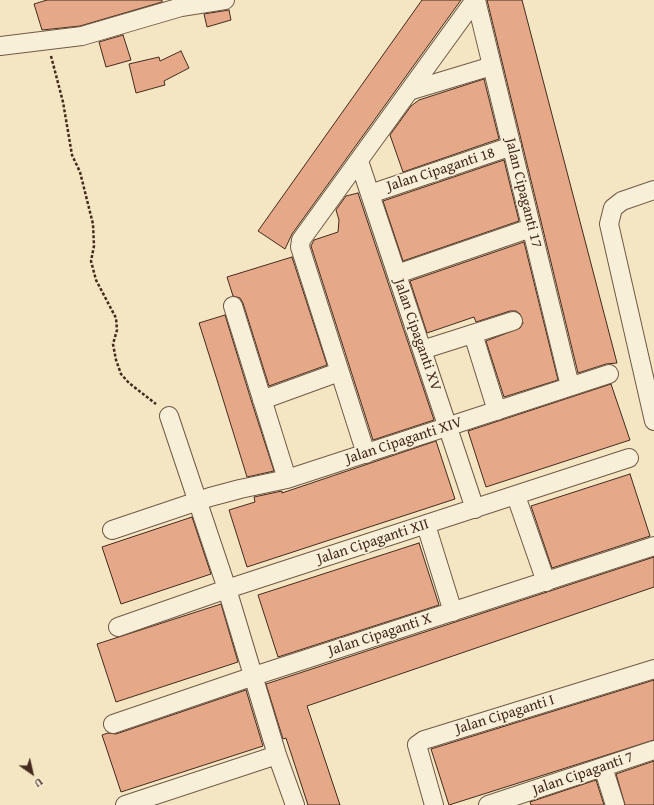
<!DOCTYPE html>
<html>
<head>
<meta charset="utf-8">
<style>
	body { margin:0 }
	#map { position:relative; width:654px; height:805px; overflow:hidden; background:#f4e6c3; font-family:"Gentium Book Plus",serif }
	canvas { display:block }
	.north { position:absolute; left:12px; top:753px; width:40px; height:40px; -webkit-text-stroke:3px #f8efd8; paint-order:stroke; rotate:146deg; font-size:11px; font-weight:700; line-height:16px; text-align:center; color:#442b1d }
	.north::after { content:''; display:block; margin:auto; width:14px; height:18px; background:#442b1d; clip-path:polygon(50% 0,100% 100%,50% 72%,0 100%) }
</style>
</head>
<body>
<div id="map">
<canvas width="654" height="805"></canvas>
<div class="north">U</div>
</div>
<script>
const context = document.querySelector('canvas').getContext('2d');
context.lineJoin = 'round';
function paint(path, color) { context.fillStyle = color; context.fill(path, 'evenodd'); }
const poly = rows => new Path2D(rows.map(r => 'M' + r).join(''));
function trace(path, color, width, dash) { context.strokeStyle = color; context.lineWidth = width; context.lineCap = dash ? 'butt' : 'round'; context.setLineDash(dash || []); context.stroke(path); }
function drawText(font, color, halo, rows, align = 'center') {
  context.font = font + ' "Gentium Book Plus",serif'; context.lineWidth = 3.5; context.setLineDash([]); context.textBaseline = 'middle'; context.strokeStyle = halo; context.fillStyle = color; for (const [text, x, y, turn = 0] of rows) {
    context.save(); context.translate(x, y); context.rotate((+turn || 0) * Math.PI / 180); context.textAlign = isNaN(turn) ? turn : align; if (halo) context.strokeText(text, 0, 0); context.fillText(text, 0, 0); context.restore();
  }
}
const building = poly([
	[47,0,162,0,162,2,80,26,42,30,34,4,47,0],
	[422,0,461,0,292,234,285,249,258,231,422,0],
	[487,0,522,0,617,363,606,364,578,373,487,0],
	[229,10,231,20,207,27,204,14,229,10],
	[123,35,131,60,106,67,99,42,123,35],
	[181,51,189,68,164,81,165,85,136,93,129,64,159,57,160,61,181,51],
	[484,79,499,139,403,172,390,135,411,106,419,100,484,79],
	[504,160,519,221,403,261,383,201,504,160],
	[358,193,434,420,373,440,311,246,314,240,338,232,339,220,336,210,346,196,358,193],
	[524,242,558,380,504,397,486,341,520,328,523,323,520,314,516,311,510,311,476,322,474,317,427,333,410,281,524,242],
	[292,257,327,365,269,386,243,303,240,298,233,296,227,277,292,257],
	[225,315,252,403,274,471,247,477,218,383,199,323,225,315],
	[611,384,630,440,486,487,468,431,611,384],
	[436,441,455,499,247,567,229,510,255,502,254,497,282,491,282,493,436,441],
	[630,474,650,536,552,568,531,506,630,474],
	[192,517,211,574,121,604,102,547,192,517],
	[419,543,439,605,278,657,258,595,419,543],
	[654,557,654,587,307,706,340,805,308,805,286,738,283,739,266,684,654,557],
	[221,604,238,662,116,702,97,644,221,604],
	[654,680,654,740,449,805,431,749,654,680],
	[246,690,263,746,121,792,102,735,108,733,116,734,246,690],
	[654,761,654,805,625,805,616,774,654,761],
	[596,780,604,805,531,805,530,802,596,780]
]);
const path = poly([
	[51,56,63,102,72,155,80,172,93,224,94,246,91,261,96,280,116,318,117,330,113,344,116,360,121,374,129,383,156,404]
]);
const minor = poly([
	[476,0,570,386],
	[0,46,82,36,181,7,225,0],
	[409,91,492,66],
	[359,161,475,509],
	[654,190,622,201,613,208,609,224,654,421],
	[370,194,512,146],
	[397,274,531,228],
	[233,306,287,479],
	[473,334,497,411],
	[422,350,513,321],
	[262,400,339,372],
	[169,416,227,589,277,755,295,805],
	[366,454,300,247,301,240,475,0],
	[516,496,546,582],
	[426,525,453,612],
	[112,530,210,497,240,489,287,479,609,374],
	[118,627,227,589,629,458],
	[113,724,254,676,654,546],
	[603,767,615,805],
	[125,805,277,755],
	[434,805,417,745,424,740,654,669],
	[488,805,654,750]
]);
const streetNames = [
	["Jalan Cipaganti 18",441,170,-18],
	["Jalan Cipaganti 17",523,193,76],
	["Jalan Cipaganti XV",417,335,71],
	["Jalan Cipaganti XIV",404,441,-18],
	["Jalan Cipaganti XII",373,542,-18],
	["Jalan Cipaganti X",380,635,-18],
	["Jalan Cipaganti I",505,715,-17],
	["Jalan Cipaganti 7",583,774,-19]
];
paint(building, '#e5a889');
trace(building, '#442b1d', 1);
trace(minor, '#705a46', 20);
trace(path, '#442b1d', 2.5, [3, 2]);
trace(minor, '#f8efd8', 18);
drawText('15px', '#442b1d', '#f8efd8', streetNames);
</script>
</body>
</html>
